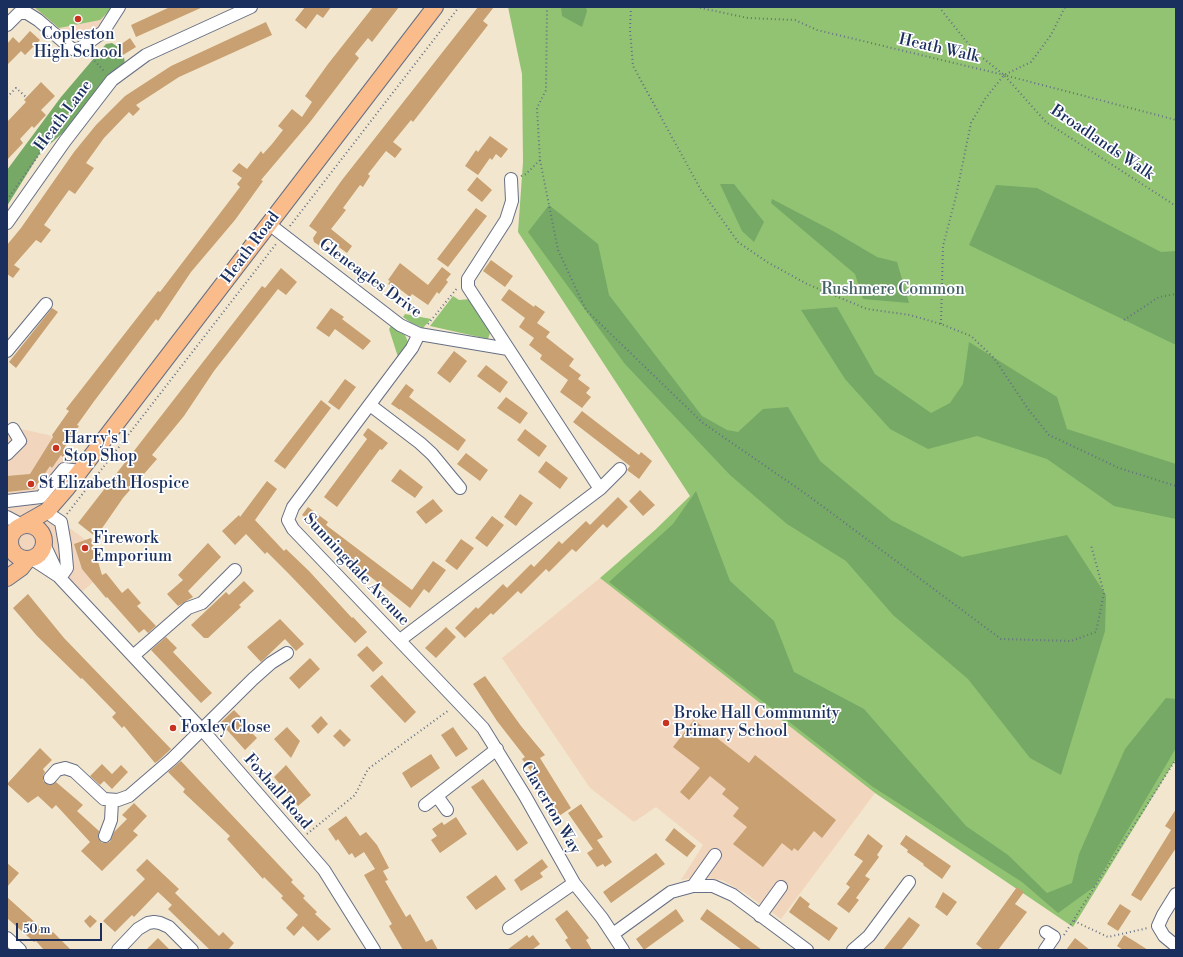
<!DOCTYPE html>
<html>
<head>
<meta charset="utf-8">
<style>
	body { margin:0 }
	#map { position:relative; width:1183px; height:957px; overflow:hidden; background:#f2e7ce; font-family:"Libre Bodoni",serif }
	canvas { display:block }
	.frame { position:absolute; inset:0; border:8px solid #1b2f5e; pointer-events:none }
	.scale { position:absolute; left:16px; top:923px; width:86px; height:18px; box-sizing:border-box; border:2px solid #1b2f5e; border-top:0; padding-left:5px; font-size:12px; line-height:14px; white-space:nowrap; color:#1b2f5e; -webkit-text-stroke:3px #fff; paint-order:stroke }
</style>
</head>
<body>
<div id="map">
<canvas width="1183" height="957"></canvas>
<div class="frame"></div>
<div class="scale">50 m</div>
</div>
<script>
const context = document.querySelector('canvas').getContext('2d');
context.lineJoin = 'round';
function paint(path, color) { context.fillStyle = color; context.fill(path, 'evenodd'); }
const poly = rows => new Path2D(rows.map(r => 'M' + r).join(''));
function trace(path, color, width, dash) { context.strokeStyle = color; context.lineWidth = width; context.lineCap = dash ? 'butt' : 'round'; context.setLineDash(dash || []); context.stroke(path); }
function drawText(font, color, halo, rows, align = 'center') {
  context.font = font + ' "Libre Bodoni",serif'; context.lineWidth = 3.5; context.setLineDash([]); context.textBaseline = 'middle'; context.strokeStyle = halo; context.fillStyle = color; for (const [text, x, y, turn = 0] of rows) {
    context.save(); context.translate(x, y); context.rotate((+turn || 0) * Math.PI / 180); context.textAlign = isNaN(turn) ? turn : align; if (halo) context.strokeText(text, 0, 0); context.fillText(text, 0, 0); context.restore();
  }
}
const built = poly([
	[31,7,119,7,103,32,72,36,68,38],
	[7,426,49,435,86,463,52,515,94,546,98,578,77,596,40,554,7,576],
	[600,578,875,793,781,919,745,893,722,880,697,877,681,880,703,845,656,807,634,822,590,788,502,658]
]);
const green = poly([
	[34,7,113,7,100,20,59,28],
	[508,7,1176,7,1176,759,1073,927,875,793,600,578,655,530,690,496,518,232,523,162,522,74],
	[453,296,459,300,471,299,491,330,488,339,430,326],
	[405,314,431,319,423,328,411,323,403,317],
	[391,326,405,335,408,342,408,347,398,357,389,329]
]);
const forest = poly([
	[561,7,586,7,587,11,582,27,562,16],
	[112,43,118,47,124,57,125,64,75,122,40,153,7,206,7,170,61,97,106,44],
	[720,184,734,184,764,222,754,242,742,231],
	[996,185,1037,188,1161,252,1176,251,1176,345,969,245],
	[772,199,833,231,877,257,897,262,909,303,863,299,855,274,771,203],
	[549,205,598,244,609,295,702,416,727,430,738,432,763,409,788,407,820,461,891,520,962,557,1067,535,1106,595,1105,631,1061,775,1030,758,968,679,893,615,846,561,787,524,730,475,625,364,528,232],
	[837,307,875,374,931,413,950,403,963,384,969,342,1057,397,1067,429,1176,464,1176,519,1114,506,1047,459,977,436,928,449,890,429,845,379,801,310],
	[696,491,730,581,774,621,794,672,864,709,966,826,1008,855,1047,893,1072,883,1079,854,1125,749,1166,698,1176,699,1176,748,1094,887,1058,913,1022,882,873,787,609,582,673,524]
]);
const building = poly([
	[170,7,203,7,136,37,131,25],
	[305,7,331,7,323,18,317,14,306,29,295,20],
	[373,7,399,7,372,42,368,38,355,54,359,58,310,122,261,180,263,181,235,220,191,272,158,321,156,319,95,400,77,425,79,426,65,447,70,450,64,458,61,455,52,468,50,466,34,489,7,492,7,476,30,474,53,437,52,435,69,411,66,409,158,291,160,292,240,187,237,184,242,178,232,171,239,163,247,169,261,151,263,154,272,144,283,130,278,126,292,109,302,117,312,102,305,96,328,64],
	[478,7,494,7,483,21,488,25,413,122,411,120,393,142,402,149,395,158,386,151,368,174,370,176,363,187,360,185,343,208,346,210,331,229,352,246,347,253,329,240,323,248,314,242,313,238,317,232,309,226,342,180],
	[266,22,272,35,179,77,136,105,140,109,133,116,129,112,104,138,86,163,94,168,75,194,69,190,56,208,44,225,51,230,41,243,36,240,14,265,20,269,13,278,7,274,7,245,21,228,74,152,96,125,125,96,171,66],
	[30,31,40,40,25,55,21,51,7,65,7,44,13,37,19,43],
	[130,38,136,47,123,55,117,47],
	[41,82,55,96,41,110,46,115,34,128,32,126,20,139,23,143,7,160,7,122,26,102,24,100],
	[490,136,508,149,501,158,496,154,492,160,490,158,478,175,465,166,476,150,478,152],
	[477,177,492,190,482,202,467,190],
	[476,208,487,216,448,267,437,259],
	[491,260,513,276,505,287,483,271],
	[400,263,428,285,442,267,451,274,446,280,448,282,439,294,437,292,428,305,412,294,410,297,397,287,396,289,388,284,390,281,388,280],
	[281,268,297,282,286,295,278,289,214,371,184,416,152,455,157,459,123,498,96,537,78,523,248,304,262,286,265,288],
	[509,289,534,307,535,305,545,312,537,323,550,332,546,337,574,359,569,366,581,375,578,379,590,388,586,393,591,397,582,408,560,392,568,380,540,359,542,355,529,345,534,338,519,327,525,318,501,300],
	[52,308,58,312,16,368,9,362],
	[331,308,344,317,342,319,371,341,363,350,335,329,329,337,316,328],
	[454,351,467,361,450,383,437,373],
	[486,365,508,382,500,393,477,376],
	[345,379,356,387,339,410,328,402],
	[406,384,414,390,409,397,466,440,458,451,400,409,400,410,391,404],
	[506,397,528,413,520,424,497,408],
	[321,400,331,408,285,469,274,461],
	[582,411,639,455,641,452,652,461,639,479,627,470,630,466,573,422],
	[368,428,388,443,382,450,380,449,337,507,324,497,367,439,363,435],
	[525,429,547,446,539,457,517,440],
	[466,453,488,470,480,481,457,464],
	[546,461,568,478,560,489,538,472],
	[400,469,423,487,415,498,391,481],
	[267,481,277,489,255,520,284,551,286,549,309,571,352,618,353,617,367,632,355,643,289,574,267,552,265,554,246,534,235,545,222,531,239,515,240,517],
	[640,490,655,505,643,516,629,501],
	[520,494,533,503,516,526,504,517],
	[618,497,628,507,607,528,603,524,576,552,572,549,549,572,546,569,521,594,518,591,493,615,491,613,465,638,455,628,476,607,478,609,503,584,507,588,531,564,534,567,559,541,562,544,586,521,590,525],
	[433,499,443,511,426,524,416,512],
	[308,507,328,522,326,525,412,590,433,561,446,570,429,593,424,589,410,608,328,543,331,540,313,527,315,524,302,515],
	[492,516,504,525,487,547,475,538],
	[91,538,102,575,106,573,122,593,128,588,141,603,137,606,156,626,148,633,144,629,139,633,107,597,106,598,82,569,74,544],
	[461,539,474,548,457,570,445,561],
	[208,543,221,557,188,591,193,597,178,606,167,594,183,580,178,575],
	[244,581,254,591,239,605,241,607,208,638,204,638,191,625,226,592,229,595],
	[28,594,64,638,171,749,158,761,155,763,124,726,122,728,112,717,116,713,82,678,81,679,37,636,13,608],
	[280,619,304,644,296,651,285,639,261,662,247,647],
	[446,627,456,637,436,658,425,648],
	[166,637,177,648,173,652,212,693,201,703,151,650],
	[367,646,383,663,373,672,357,655],
	[310,658,320,669,299,689,289,678],
	[382,675,416,712,405,723,370,686],
	[485,676,521,726,545,755,540,758,571,808,559,816,550,803,553,801,522,759,525,757,497,721,473,684],
	[234,710,241,717,238,719,257,738,245,750,227,730,225,732,218,725],
	[321,716,328,724,318,734,311,726],
	[694,720,749,763,755,755,836,820,822,838,814,831,798,851,794,848,792,851,782,843,763,867,733,844,747,827,733,816,739,808,722,794,726,789,710,776,689,800,680,792,700,768,673,747],
	[287,727,300,741,291,758,274,739],
	[453,727,468,749,456,757,441,735],
	[340,729,351,740,344,747,333,736],
	[40,748,52,760,43,769,45,772,43,776,43,781,49,785,56,782,83,805,77,811,99,831,98,838,102,843,110,842,114,832,127,819,122,815,134,803,147,816,133,831,138,835,102,871,81,851,90,842,56,805,52,809,38,796,28,803,7,784],
	[431,754,440,768,411,788,402,773],
	[181,761,293,880,291,882,305,896,303,898,317,912,315,914,331,929,318,941,303,926,294,936,286,928,298,915,281,898,283,896,264,877,263,879,227,839,230,836,183,792,185,789,168,772],
	[102,764,112,774,121,765,128,772,112,789,104,781,100,785,90,776],
	[286,765,311,795,298,806,274,777],
	[483,779,528,843,517,851,471,787],
	[581,804,603,837,597,840,612,862,605,867,603,864,597,867,587,853,593,849,568,813],
	[1176,809,1176,848,1141,901,1131,895,1171,830,1165,826],
	[346,816,360,836,366,832,377,845,389,868,383,871,388,880,385,881,406,917,410,914,426,942,432,939,438,950,403,950,389,926,392,924,364,875,375,869,364,852,355,858,352,853,349,855,338,839,336,841,328,829],
	[456,817,467,834,440,853,431,840,437,836,432,829,442,822,444,825],
	[674,828,696,846,687,857,665,840],
	[868,834,883,846,877,855,879,857,865,876,870,879,856,898,859,900,849,913,837,904,850,887,846,884,863,861,854,855],
	[906,835,951,866,942,879,923,865,924,864,907,852,908,850,900,844],
	[656,853,665,864,611,903,603,892],
	[147,859,179,889,175,893,219,936,223,932,234,943,228,950,210,950,168,909,172,905,158,892,134,917,132,915,115,932,103,921,145,879,136,870],
	[542,859,548,867,540,873,543,877,521,891,514,880],
	[7,863,19,873,7,887],
	[496,875,506,889,476,910,466,897],
	[1017,887,1024,892,1015,904,1027,912,998,950,984,950,976,944],
	[943,892,957,902,947,916,935,907],
	[800,896,810,904,808,907,838,928,829,941,789,912],
	[7,897,49,935,53,932,71,950,44,950,36,941,34,942,7,918],
	[1120,904,1131,911,1118,931,1107,924],
	[676,909,684,921,644,950,636,939],
	[707,909,722,920,762,950,742,950,700,919],
	[567,910,589,938,586,940,592,950,572,950,565,940,568,938,555,919],
	[90,915,97,921,90,928,84,921],
	[909,917,920,925,913,935,901,950,883,950],
	[527,935,529,938,533,935,540,944,532,950,507,950],
	[1124,935,1134,941,1148,950,1123,950,1117,946],
	[158,938,170,950,146,950],
	[1075,938,1090,950,1066,950]
]);
const path = poly([
	[631,7,630,30,633,66,701,190,738,242,767,262,807,284,867,309,910,315,941,324,971,336,994,358,1028,409,1049,435,1119,468,1176,486],
	[696,7,748,18,795,20,817,30,1004,75,1176,120],
	[939,7,974,51,1004,75,1046,122,1176,206],
	[89,55,105,72],
	[7,97,16,88,26,97],
	[540,160,558,250,586,310,703,423,806,494,1001,639,1071,641,1096,632,1104,593,1091,545],
	[521,176,526,174,540,160,537,108,546,90,547,10,546,7],
	[7,200,40,153,73,109],
	[290,226,459,7],
	[1124,320,1159,297,1176,294],
	[428,324,458,287],
	[941,324,943,246,956,196,971,123,985,99,1004,75,1031,62,1051,35,1065,7],
	[67,514,276,244],
	[307,834,355,795,368,769,449,710],
	[1074,921,1108,937,1148,928],
	[1064,935,1176,759]
]);
const minor = poly([
	[7,25,19,13,27,13,38,20,72,49,79,49,103,32,119,7],
	[511,179,512,201,506,220,468,279,468,287,600,489],
	[7,223,65,141,112,80,146,55,251,7],
	[269,224,400,325,419,334,508,349],
	[419,334,412,348,293,507,288,520,293,529,483,728,525,796,574,883,602,918,623,950],
	[7,351,46,304],
	[370,405,420,443,432,454,460,488],
	[7,454,20,441,13,429],
	[7,501,41,497,64,469,80,471],
	[52,516,61,522,65,545,67,568,60,578],
	[7,517,22,525],
	[7,536,9,541],
	[44,544,60,578,206,734,324,870,374,950],
	[32,559,58,576],
	[400,640,600,489,620,469],
	[133,656,188,608,202,603,235,570],
	[50,778,57,770,65,768,74,771,104,799,118,800,129,796,172,759,253,679,271,663,287,653],
	[437,796,447,810],
	[425,805,497,749],
	[105,836,111,820,112,801],
	[693,886,715,855],
	[1176,894,1163,915,1158,926,1164,936,1176,946],
	[760,916,781,887],
	[509,928,574,883],
	[613,934,671,892,693,886,713,886,733,895,807,950],
	[7,938,20,950],
	[118,950,138,929,148,923,154,922,160,923,169,927,192,950],
	[853,950,869,936,909,882],
	[1045,950,1054,937,1046,932]
]);
const major = poly([
	[24,524,47,511,67,488,435,7],
	'10 542a17 17 0 1 1 34 0a17 17 0 1 1-34 0Z',
	[7,578,21,568,28,559]
]);
const markers = [
	[78,19,4,"#c8321e"],
	[56,448,4,"#c8321e"],
	[31,484,4,"#c8321e"],
	[85,548,4,"#c8321e"],
	[666,723,4,"#c8321e"],
	[173,728,4,"#c8321e"]
];
const poiNames = [
	["Copleston",78,35,"center"],
	["High School",78,53,"center"],
	["Harry's 1",64,439],
	["Stop Shop",64,457],
	["St Elizabeth Hospice",39,484],
	["Firework",93,539],
	["Emporium",93,557],
	["Broke Hall Community",674,714],
	["Primary School",674,732],
	["Foxley Close",181,728]
];
const streetNames = [
	["Heath Walk",939,49,13],
	["Heath Lane",64,116,-53],
	["Broadlands Walk",1102,143,34],
	["Heath Road",251,248,-53],
	["Gleneagles Drive",370,279,36],
	["Sunningdale Avenue",356,570,47],
	["Foxhall Road",277,792,49],
	["Claverton Way",550,808,60]
];
const parkNames = [
	["Rushmere Common",893,290]
];
paint(built, '#f1d5bd');
paint(green, '#92c373');
paint(forest, '#75a965');
paint(building, '#c8a071');
trace(minor, '#666f85', 14);
trace(major, '#666f85', 18);
trace(path, '#666f85', 2, [1, 3]);
trace(minor, '#fff', 12);
trace(major, '#f9bc8a', 16);
for (const [x, y, r, color] of markers) { const dot = new Path2D(); dot.arc(x, y, r, 0, 2 * Math.PI); context.fillStyle = color; context.fill(dot); trace(dot, '#fff', 1.5); }
drawText('16px', '#1b2f5e', '#fff', poiNames, 'left');
drawText('16px', '#1b2f5e', '#fff', streetNames);
drawText('16px', '#456365', '#fff', parkNames);
</script>
</body>
</html>
